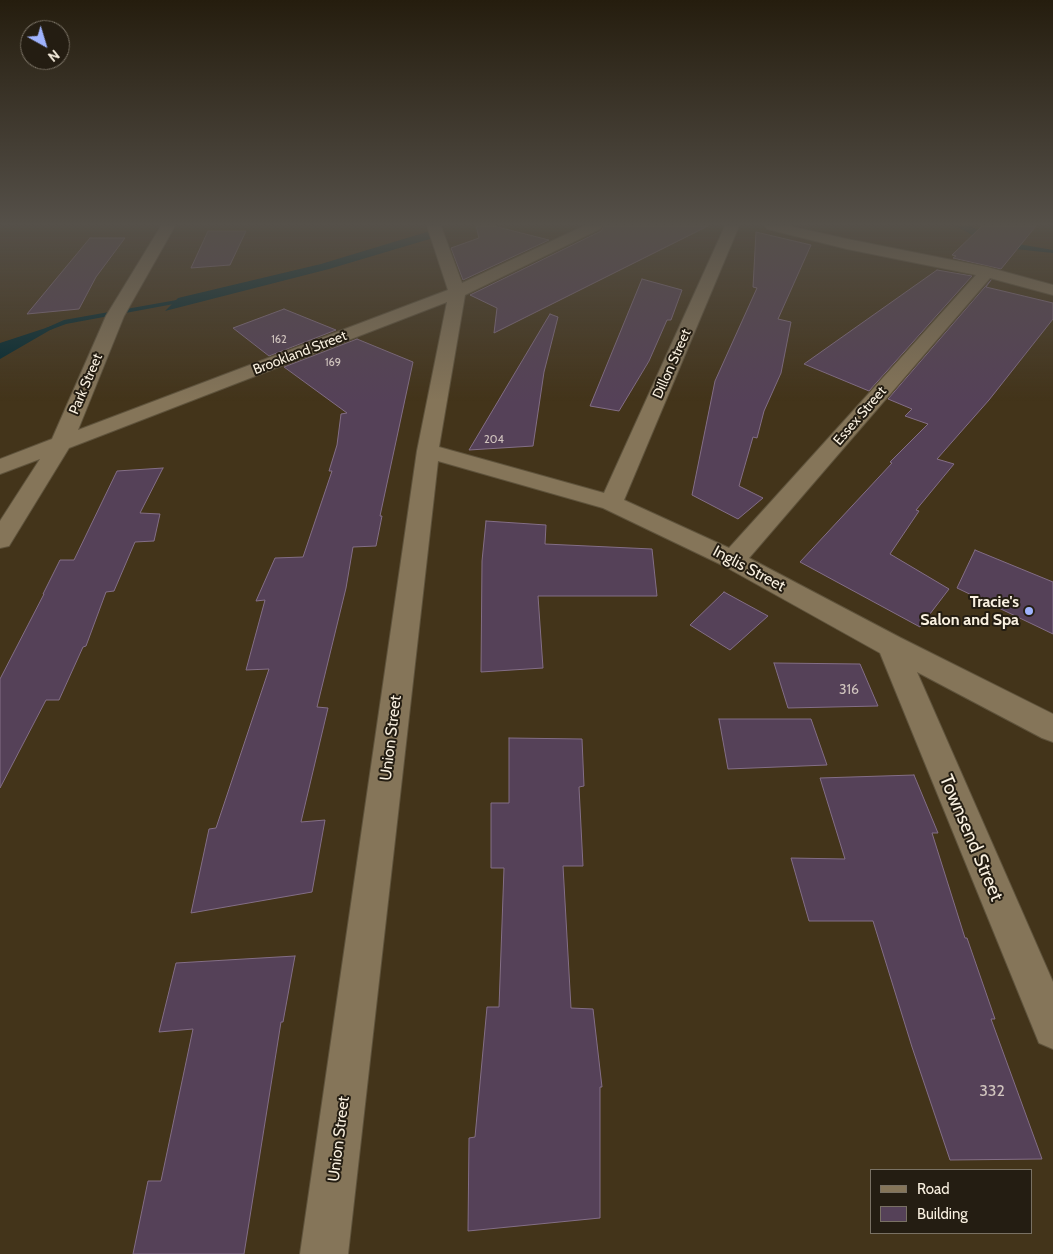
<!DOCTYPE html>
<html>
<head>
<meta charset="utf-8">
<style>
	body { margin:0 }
	#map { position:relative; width:1053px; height:1254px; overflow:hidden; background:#43341a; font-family:Cabin,sans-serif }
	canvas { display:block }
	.legend { position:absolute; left:870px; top:1169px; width:162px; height:65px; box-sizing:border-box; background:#241d12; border:1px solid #797164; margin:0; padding:6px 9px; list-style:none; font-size:15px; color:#f9f0e0 }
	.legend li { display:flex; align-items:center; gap:10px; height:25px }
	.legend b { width:25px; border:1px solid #797164 }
	.north { position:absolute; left:20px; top:20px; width:50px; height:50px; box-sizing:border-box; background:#241d12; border:1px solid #797164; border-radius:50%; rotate:141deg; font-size:14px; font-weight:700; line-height:20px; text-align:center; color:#f9f0e0 }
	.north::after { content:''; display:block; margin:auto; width:18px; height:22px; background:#9fb3fd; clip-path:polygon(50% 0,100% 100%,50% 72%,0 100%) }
</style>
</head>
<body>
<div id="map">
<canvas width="1053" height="1254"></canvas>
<ul class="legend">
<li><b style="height:6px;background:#857559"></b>Road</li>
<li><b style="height:14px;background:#554158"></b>Building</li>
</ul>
<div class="north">N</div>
</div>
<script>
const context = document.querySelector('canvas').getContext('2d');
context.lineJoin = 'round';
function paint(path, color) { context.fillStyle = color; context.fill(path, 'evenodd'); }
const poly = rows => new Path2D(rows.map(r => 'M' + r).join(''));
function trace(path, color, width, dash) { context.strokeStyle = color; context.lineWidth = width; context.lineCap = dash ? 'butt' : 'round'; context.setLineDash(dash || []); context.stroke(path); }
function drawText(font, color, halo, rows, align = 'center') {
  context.font = font + ' Cabin,sans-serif'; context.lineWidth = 4; context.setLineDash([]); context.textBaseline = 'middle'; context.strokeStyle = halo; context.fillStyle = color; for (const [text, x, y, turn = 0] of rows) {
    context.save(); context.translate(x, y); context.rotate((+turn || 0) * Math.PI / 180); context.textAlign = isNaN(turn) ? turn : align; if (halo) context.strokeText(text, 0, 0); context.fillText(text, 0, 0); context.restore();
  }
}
const water = poly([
	[956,226,970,226,985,234,1012,243,1053,250,1053,253,1015,249,974,236],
	[430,231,433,238,329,269,165,311,178,298,321,264],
	[64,322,0,359,0,343]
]);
const stream = poly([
	[188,298,190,299,190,301,66,324,50,330,46,328,64,320,188,298]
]);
const building = poly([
	[476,226,494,226,549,240,463,280,451,248,479,238,476,226],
	[604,226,708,226,494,333,497,308,470,295,601,231,604,226],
	[982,226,1036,226,1001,269,953,258,956,256,952,255,982,226],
	[208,231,246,231,230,265,191,268,208,231],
	[756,232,811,245,778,319,791,322,781,373,764,411,757,438,753,437,739,486,763,498,738,519,692,495,715,381,757,288,753,287,756,232],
	[90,238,125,238,96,277,79,309,27,314,90,238],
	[937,270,972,276,869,391,804,364,937,270],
	[642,279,682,290,671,320,667,320,649,361,619,411,590,406,642,279],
	[991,280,986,287,1053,303,1053,319,989,400,937,459,954,464,916,510,919,511,890,554,949,589,920,627,800,562,892,463,890,462,928,424,905,416,912,409,888,399,991,280],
	[284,309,336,330,269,356,233,328,284,309],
	[550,314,558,317,544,372,533,446,469,450,550,314],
	[357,339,413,362,380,516,382,516,376,546,353,547,346,588,317,707,328,708,301,822,325,820,312,892,191,913,209,829,216,828,269,669,246,670,265,600,256,601,275,558,303,557,332,471,329,471,337,445,341,414,347,413,284,367,357,339],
	[163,468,140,513,160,514,154,541,135,542,114,591,106,592,86,646,83,647,59,700,46,700,0,788,0,679,44,594,43,594,60,560,74,560,117,471,163,468],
	[486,521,546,525,545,544,652,549,657,596,538,596,543,668,481,672,482,561,486,521],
	[975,550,1053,582,1053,634,957,588,975,550],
	[724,592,768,616,730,650,690,625,724,592],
	[774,663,860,664,878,706,788,708,774,663],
	[719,719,811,719,827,765,728,769,719,719],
	[509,738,582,739,584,786,579,787,583,866,563,866,571,1008,593,1009,602,1087,600,1087,600,1218,468,1231,469,1138,475,1137,487,1007,499,1007,504,868,491,868,491,803,509,803,509,738],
	[914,775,938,833,932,833,965,938,967,938,995,1019,991,1019,1042,1159,950,1160,912,1047,873,921,809,921,791,858,845,859,820,778,914,775],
	[295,956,283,1022,281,1022,244,1254,133,1254,148,1181,161,1181,193,1029,159,1032,176,963,295,956]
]);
const minor = poly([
	[161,226,175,226,124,316,78,430,448,290,427,226,441,226,462,283,584,226,602,226,600,229,465,295,439,447,604,493,725,226,739,226,624,500,729,548,976,275,847,249,767,229,765,226,789,226,847,239,987,267,1053,285,1053,295,990,278,749,558,901,638,1053,714,1053,742,1042,738,917,672,1053,982,1053,1049,1039,1043,880,653,724,566,603,508,438,461,348,1254,300,1254,417,451,447,302,69,448,9,546,0,548,0,521,40,459,0,474,0,459,52,439,106,316,161,226]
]);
const markers = [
	[1029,611,5,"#9fb3fd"]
];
const farNumbernames = [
	["162",279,340],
	["169",333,363],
	["204",494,440]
];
const farStreetnames = [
	["Brookland Street",300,353,-21],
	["Dillon Street",672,364,-66],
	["Park Street",86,384,-67],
	["Essex Street",860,416,-49]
];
const numberNames = [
	["316",849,690]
];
const streetNames = [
	["Inglis Street",749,569,28],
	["Union Street",391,738,-83],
	["Union Street",339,1139,-83]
];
const poiNames = [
	["Tracie's",1019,602],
	["Salon and Spa",1019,620]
];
const nearNumbernames = [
	["332",992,1091]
];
const nearStreetnames = [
	["Townsend Street",971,838,67]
];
paint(water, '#002931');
paint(stream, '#002931');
paint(building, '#554158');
trace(building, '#836e86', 1);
trace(minor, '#5f533c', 2);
paint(minor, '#857559');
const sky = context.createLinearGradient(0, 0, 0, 401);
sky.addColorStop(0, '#251d0e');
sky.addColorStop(0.56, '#555049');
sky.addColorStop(1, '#55504900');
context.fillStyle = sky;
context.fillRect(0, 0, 1053, 401);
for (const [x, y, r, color] of markers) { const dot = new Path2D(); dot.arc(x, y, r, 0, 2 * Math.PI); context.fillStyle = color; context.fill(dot); trace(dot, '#241d12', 2); }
drawText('11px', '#d0c4be', null, farNumbernames);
drawText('14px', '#f9f0e0', '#241d12', farStreetnames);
drawText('14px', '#d0c4be', null, numberNames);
drawText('16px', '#f9f0e0', '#241d12', streetNames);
drawText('bold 16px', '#f9f0e0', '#241d12', poiNames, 'right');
drawText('16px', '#d0c4be', null, nearNumbernames);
drawText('19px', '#f9f0e0', '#241d12', nearStreetnames);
</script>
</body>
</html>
